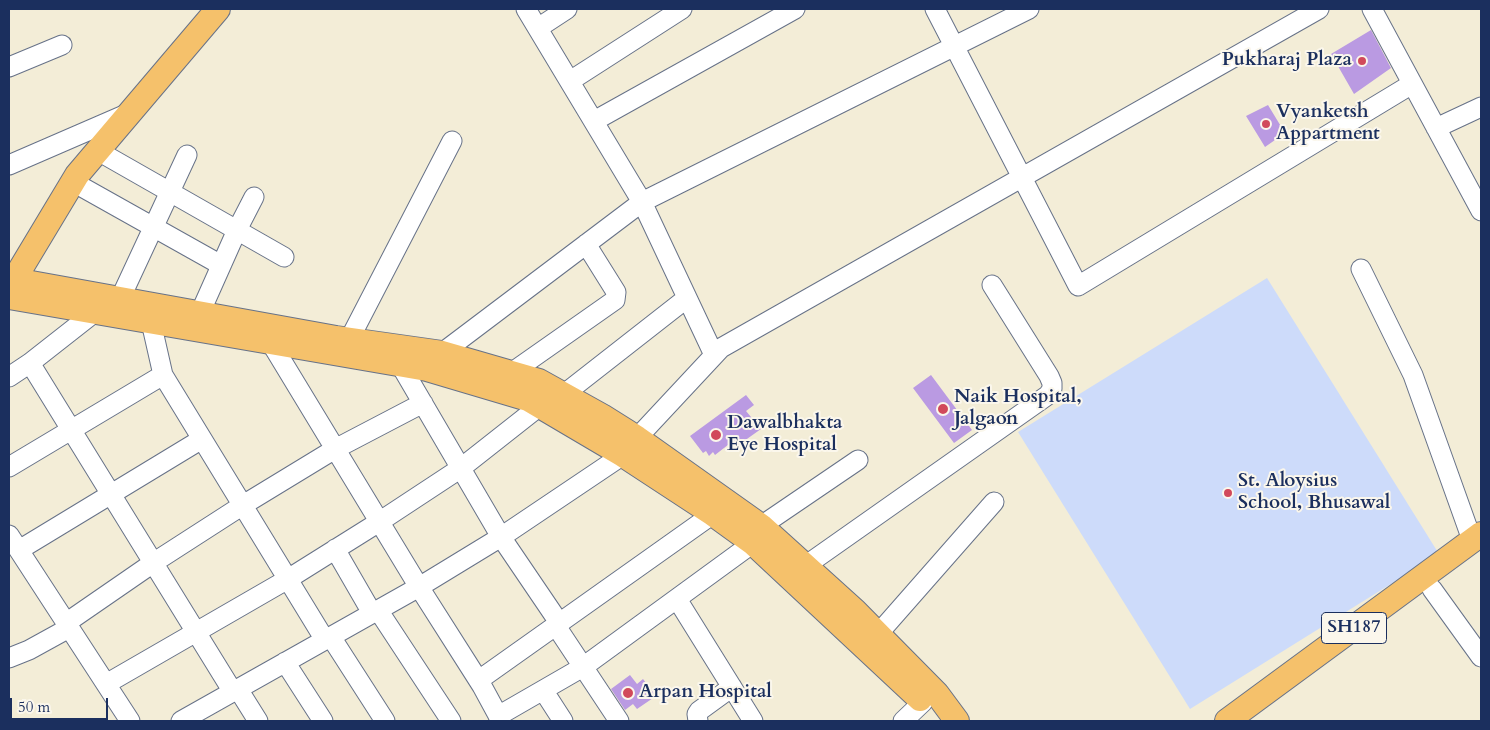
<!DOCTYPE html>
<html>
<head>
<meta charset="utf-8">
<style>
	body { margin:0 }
	#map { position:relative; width:1490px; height:730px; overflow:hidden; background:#f3edd7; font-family:Cardo,serif }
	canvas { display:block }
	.frame { position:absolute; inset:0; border:10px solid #1b2f5e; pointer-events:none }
	.scale { position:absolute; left:10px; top:698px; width:98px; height:22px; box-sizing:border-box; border:2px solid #1b2f5e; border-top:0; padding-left:6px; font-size:15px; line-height:18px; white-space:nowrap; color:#1b2f5e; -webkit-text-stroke:4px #fbf7ec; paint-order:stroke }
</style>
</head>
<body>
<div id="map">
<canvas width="1490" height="730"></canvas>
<div class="frame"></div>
<div class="scale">50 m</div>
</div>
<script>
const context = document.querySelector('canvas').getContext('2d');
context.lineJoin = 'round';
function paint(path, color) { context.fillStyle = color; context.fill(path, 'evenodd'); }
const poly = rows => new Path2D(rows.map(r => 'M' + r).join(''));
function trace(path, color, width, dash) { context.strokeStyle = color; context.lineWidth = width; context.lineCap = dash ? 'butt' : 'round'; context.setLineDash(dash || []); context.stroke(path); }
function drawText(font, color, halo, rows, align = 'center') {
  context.font = font + ' Cardo,serif'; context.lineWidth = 4; context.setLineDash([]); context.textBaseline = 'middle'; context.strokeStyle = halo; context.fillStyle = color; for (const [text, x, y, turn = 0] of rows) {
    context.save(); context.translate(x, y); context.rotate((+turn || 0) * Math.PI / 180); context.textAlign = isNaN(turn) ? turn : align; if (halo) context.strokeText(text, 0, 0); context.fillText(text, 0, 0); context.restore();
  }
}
const built = poly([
	[1267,278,1439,554,1190,709,1018,432]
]);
const building = poly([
	[1371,30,1391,68,1354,94,1331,54],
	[1268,105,1285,133,1265,147,1246,116],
	[931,375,972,430,954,443,913,388],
	[746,395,754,405,746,411,761,429,737,446,733,441,715,455,713,452,709,456,706,451,703,453,690,436],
	[630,675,637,684,643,679,656,696,637,709,633,704,625,710,611,689]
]);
const minor = poly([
	[526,9,642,202,714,355],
	[935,9,1078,286,1412,84],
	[1372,9,1481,211],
	[538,28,567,9],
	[9,67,62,45],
	[570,81,682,9],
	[594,121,795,9],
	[1436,128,1481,107],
	[98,151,284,257],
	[9,165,129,113],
	[73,182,221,265],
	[1361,269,1413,375,1472,540],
	[120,299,187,155],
	[200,313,237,230,254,197],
	[151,322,163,375,325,640],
	[349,340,452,141],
	[271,343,419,587,482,686,501,721],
	[442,353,642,202,1029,9],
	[30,363,233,692],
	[401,366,501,537,560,624],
	[511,373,615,300,616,292,586,244],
	[9,377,30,363,95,312],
	[563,395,687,298],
	[637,438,721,348,1319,9],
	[9,467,163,375],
	[761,526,858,460],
	[9,535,130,721],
	[335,549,372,613],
	[19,550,202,439],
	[805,566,1048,395,1052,389,1052,383,1049,376,992,285],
	[1432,589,1481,657],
	[677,599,753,721],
	[378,610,451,721],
	[66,623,153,563,243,505,335,449,423,403],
	[556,626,619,721],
	[878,634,994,502],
	[331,637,385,721],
	[9,658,29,650,69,628],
	[285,662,323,721],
	[479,680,713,514],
	[106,684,288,579,379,522,461,468,541,405],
	[238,689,258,721],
	[543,690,563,721],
	[498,716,583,667,753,543],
	[181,721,419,587,501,537,623,455],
	[698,721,697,714,699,711,732,687],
	[903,721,923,702]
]);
const major = poly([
	[9,279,336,338,442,353,539,381,602,416,637,438,761,526,855,611,937,694,957,721],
	[9,288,77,175,218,9],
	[9,297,427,369,528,399,623,455,713,514,753,543,920,699],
	[1227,721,1481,534]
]);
const markers = [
	[1362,61,5,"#d1495b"],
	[1266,124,5,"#d1495b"],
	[943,409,6,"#d1495b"],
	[716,435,6,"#d1495b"],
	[1228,493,5,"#d1495b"],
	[628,693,6,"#d1495b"]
];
const shields = [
	[1354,628,65]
];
const shieldNames = [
	["SH187",1354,628]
];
const poiNames = [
	["Pukharaj Plaza",1352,61,"right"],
	["Vyanketsh",1276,113],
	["Appartment",1276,135],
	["Naik Hospital,",954,398],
	["Jalgaon",954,420],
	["Dawalbhakta",727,424],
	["Eye Hospital",727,446],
	["St. Aloysius",1238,482],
	["School, Bhusawal",1238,504],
	["Arpan Hospital",639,693]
];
paint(built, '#cddbfa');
paint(building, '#ba9ae2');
trace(minor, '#677288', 21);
trace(major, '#677288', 26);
trace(minor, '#fff', 19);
trace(major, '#f5c16b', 24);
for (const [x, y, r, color] of markers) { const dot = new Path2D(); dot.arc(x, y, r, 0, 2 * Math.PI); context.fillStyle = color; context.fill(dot); trace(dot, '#fbf7ec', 2); }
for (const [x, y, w] of shields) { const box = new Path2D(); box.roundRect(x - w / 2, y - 15.5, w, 31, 4); context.fillStyle = '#fbf7ec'; context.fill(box); trace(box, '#1b2f5e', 1); }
drawText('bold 18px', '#1b2f5e', null, shieldNames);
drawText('bold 19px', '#1b2f5e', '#fbf7ec', poiNames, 'left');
</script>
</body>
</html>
